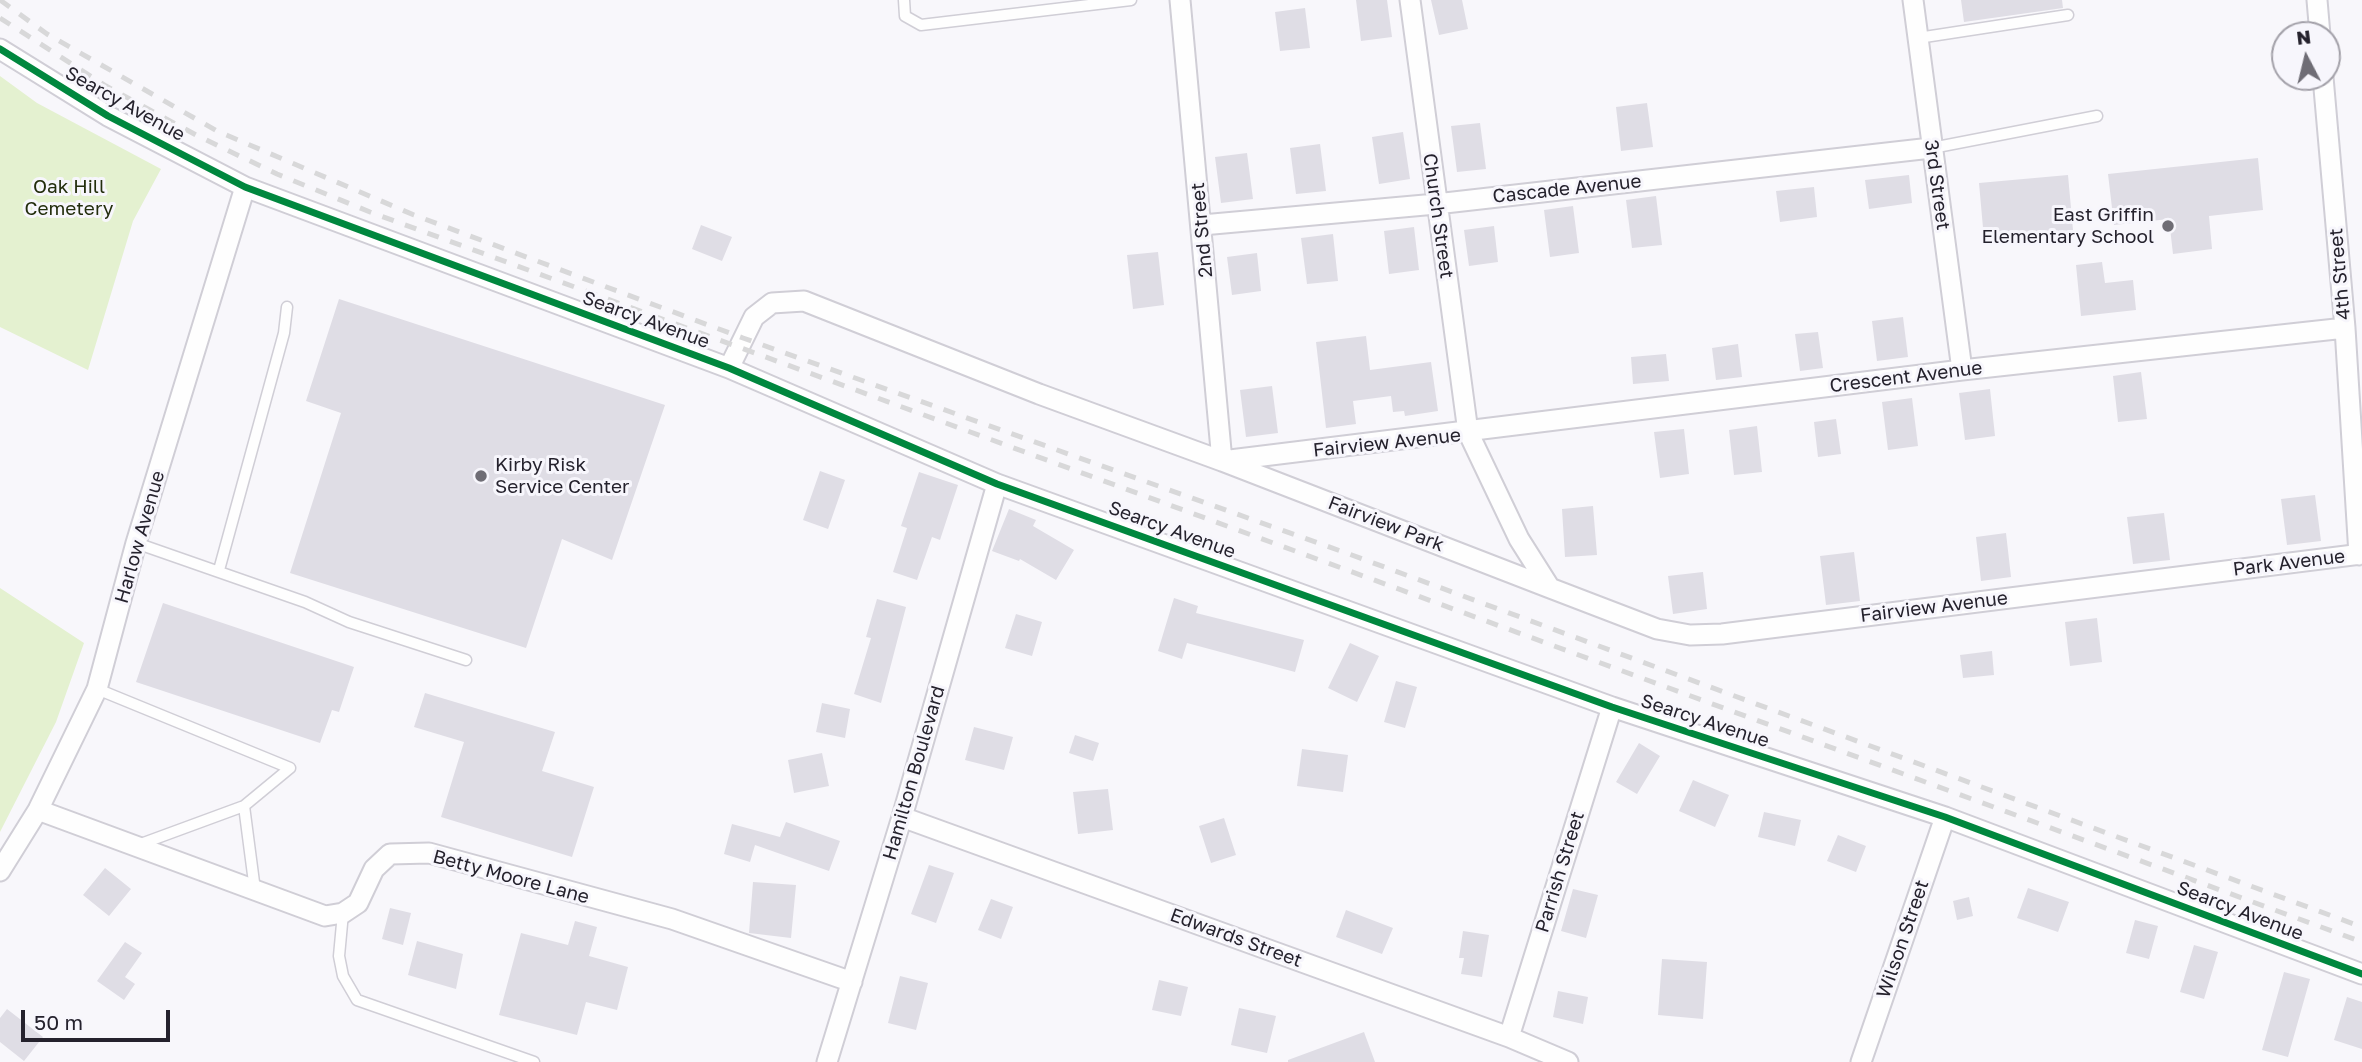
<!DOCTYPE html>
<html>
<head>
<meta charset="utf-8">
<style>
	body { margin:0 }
	#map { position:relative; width:2362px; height:1062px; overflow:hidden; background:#f8f7fb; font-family:"Golos Text",sans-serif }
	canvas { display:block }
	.north { position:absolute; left:2271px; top:21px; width:70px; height:70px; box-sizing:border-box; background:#f7f6fc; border:2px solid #a3a1a9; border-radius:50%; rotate:353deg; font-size:19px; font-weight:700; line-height:28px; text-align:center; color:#25222d }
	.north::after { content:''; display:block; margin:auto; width:24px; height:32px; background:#6f6d75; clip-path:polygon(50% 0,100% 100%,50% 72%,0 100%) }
	.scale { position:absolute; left:21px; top:1010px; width:149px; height:32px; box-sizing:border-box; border:4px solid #25222d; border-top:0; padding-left:9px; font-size:21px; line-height:24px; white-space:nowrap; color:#25222d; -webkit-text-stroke:5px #f7f6fc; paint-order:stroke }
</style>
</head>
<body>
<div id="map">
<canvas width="2362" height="1062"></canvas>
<div class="north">N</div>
<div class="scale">50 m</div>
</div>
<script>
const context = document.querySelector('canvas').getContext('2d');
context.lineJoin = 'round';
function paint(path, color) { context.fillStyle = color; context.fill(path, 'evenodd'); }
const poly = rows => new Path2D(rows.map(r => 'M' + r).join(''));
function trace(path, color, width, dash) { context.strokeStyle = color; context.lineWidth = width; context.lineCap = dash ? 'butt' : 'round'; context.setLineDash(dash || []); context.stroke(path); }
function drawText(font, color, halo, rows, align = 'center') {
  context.font = font + ' "Golos Text",sans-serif'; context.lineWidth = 6; context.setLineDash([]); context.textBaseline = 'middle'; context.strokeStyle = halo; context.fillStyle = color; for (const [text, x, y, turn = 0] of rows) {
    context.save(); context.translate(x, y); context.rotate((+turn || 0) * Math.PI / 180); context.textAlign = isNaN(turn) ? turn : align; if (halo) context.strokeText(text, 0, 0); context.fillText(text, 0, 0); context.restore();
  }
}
const green = poly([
	[0,76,37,103,161,169,133,221,88,370,0,327],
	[0,588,84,643,56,722,0,832]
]);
const building = poly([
	[1356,0,1387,0,1392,37,1361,41],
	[1431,0,1462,0,1468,29,1439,35],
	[1961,0,2062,0,2063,8,1964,22],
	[1305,8,1310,48,1280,51,1275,12],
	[1647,103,1653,147,1621,151,1616,107],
	[1480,123,1486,169,1457,172,1451,126],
	[1403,132,1410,179,1379,184,1372,137],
	[1320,144,1326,191,1296,194,1290,148],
	[1247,153,1253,199,1221,203,1215,157],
	[2258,158,2263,210,2209,216,2212,249,2173,254,2169,219,2114,225,2108,174],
	[1909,175,1912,203,1869,209,1865,180],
	[2068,175,2073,230,1984,239,1979,183],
	[1814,187,1817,217,1780,222,1776,191],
	[1656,196,1662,245,1632,248,1626,200],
	[1573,206,1579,253,1550,257,1544,210],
	[701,225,732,237,722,261,692,249],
	[1494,226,1498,262,1469,266,1464,230],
	[1414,227,1419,270,1389,274,1384,231],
	[1333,234,1338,281,1307,284,1301,238],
	[1158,252,1164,305,1133,309,1127,255],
	[1257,253,1261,291,1232,295,1227,257],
	[2102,262,2105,283,2133,280,2136,310,2081,316,2076,265],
	[339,299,665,405,612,560,562,539,526,648,290,573,341,413,306,401],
	[1903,317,1908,357,1877,361,1872,321],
	[1818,332,1823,368,1800,371,1795,334],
	[1366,336,1370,370,1431,362,1438,411,1405,416,1404,411,1393,412,1391,396,1353,401,1356,424,1326,428,1316,342],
	[1738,344,1742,377,1716,380,1712,348],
	[1666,354,1669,381,1633,384,1631,357],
	[2141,372,2147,419,2118,422,2113,376],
	[1272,386,1278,433,1246,437,1240,390],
	[1990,389,1995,436,1965,440,1959,393],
	[1912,398,1918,446,1888,450,1882,402],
	[1836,419,1841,454,1818,457,1814,422],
	[1757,426,1762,472,1734,475,1729,430],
	[1684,429,1689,474,1660,478,1654,432],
	[820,471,845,480,828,529,803,520],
	[919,472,958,485,940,540,932,537,917,580,893,572,907,528,901,526],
	[2315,495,2321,541,2287,545,2281,499],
	[1593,506,1597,555,1565,557,1562,509],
	[1009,509,1036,520,1033,526,1074,550,1056,580,1020,559,1019,561,992,551],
	[2164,513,2170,560,2133,564,2127,517],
	[2006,533,2011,577,1981,581,1976,537],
	[1854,552,1860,601,1826,605,1820,556],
	[1703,572,1707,609,1673,614,1668,576],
	[1174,598,1198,606,1196,613,1304,640,1295,672,1187,643,1182,659,1158,651],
	[877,599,906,607,881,703,854,694,871,638,866,637],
	[163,603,354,667,339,712,332,710,320,743,136,682],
	[1016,614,1042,622,1032,656,1005,648],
	[2097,618,2102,662,2070,666,2065,622],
	[1350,643,1379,656,1357,702,1328,688],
	[1992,651,1994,675,1963,678,1960,655],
	[1396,681,1417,687,1405,728,1384,722],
	[425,693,555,732,542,771,594,787,572,857,441,817,464,742,414,727],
	[822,703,850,709,845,738,816,732],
	[974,727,1013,737,1004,770,965,760],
	[1075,735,1099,743,1093,761,1069,753],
	[1639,743,1660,756,1637,794,1616,782],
	[1302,749,1348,755,1343,792,1297,786],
	[822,753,829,786,794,793,788,760],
	[1693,780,1729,795,1715,827,1679,811],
	[1108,789,1113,830,1078,834,1073,792],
	[1764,812,1801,820,1795,846,1758,837],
	[1224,818,1236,855,1211,863,1199,826],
	[786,822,840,841,829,871,755,845,750,862,724,854,732,824,780,837],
	[1838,835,1866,846,1856,872,1827,861],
	[929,865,954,873,936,923,911,914],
	[105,868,131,889,109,916,83,895],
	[753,882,796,885,791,938,749,933],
	[2028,888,2069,902,2058,932,2017,918],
	[1573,889,1598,895,1586,938,1561,931],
	[1969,897,1973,916,1957,920,1953,901],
	[991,899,1013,907,1001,939,978,930],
	[390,908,411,913,403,945,382,939],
	[1346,910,1393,928,1382,954,1336,937],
	[2135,920,2158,926,2149,959,2126,953],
	[575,921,597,927,589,956,628,967,617,1010,586,1002,577,1035,499,1015,521,933,568,945],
	[1463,931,1489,935,1482,977,1461,974,1464,958,1459,958],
	[417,941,463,954,456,989,408,975],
	[125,942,142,953,125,977,135,984,124,1000,97,981],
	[2194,945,2218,952,2204,999,2180,992],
	[1662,959,1707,962,1703,1019,1658,1015],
	[2284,972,2310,979,2288,1057,2262,1050],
	[900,976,928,983,916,1030,888,1023],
	[1159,980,1188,987,1181,1016,1152,1010],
	[1558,991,1588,997,1583,1024,1553,1017],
	[2347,997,2362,1002,2362,1049,2334,1040],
	[1239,1008,1276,1016,1267,1053,1231,1045],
	[7,1009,43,1037,24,1061,0,1042,0,1018],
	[1364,1032,1375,1062,1288,1062,1288,1060]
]);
const service = poly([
	[904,0,905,16,921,25,1131,0],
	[1918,38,2068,15],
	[1932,148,2097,116],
	[136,543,305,602,349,622,466,660],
	[219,570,284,333,287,307],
	[97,689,290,768,244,806,138,845],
	[244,806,255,890],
	[343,913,339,956,343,976,357,1000,534,1062]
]);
const minor = poly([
	[1180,0,1222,461,1550,588],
	[1410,0,1468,432,1519,539,1550,588,1657,629,1690,635,1722,634,2362,554],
	[1913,0,1962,370],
	[2317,0,2320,35],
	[0,49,108,116,245,187,729,368,997,484,1612,707,1945,817,2362,974],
	[2323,77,2345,328,2359,555],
	[1202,225,1436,204,1931,148],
	[729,368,754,317,772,303,804,301,1039,394,1222,461,1962,370,2345,328],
	[38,810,325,916,343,913,358,903,374,869,390,854,429,853,672,919,852,982],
	[902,817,1509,1037,1568,1062],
	[0,871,38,810,97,689,136,543,245,187],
	[1509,1037,1612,707],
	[827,1062,902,817,997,484],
	[1861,1062,1945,817]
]);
const rail = poly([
	[0,0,47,34,217,131,414,215,743,338,1349,554,2362,927],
	[0,18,106,86,196,135,277,174,370,212,2362,942]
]);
const cycleway = poly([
	[0,49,108,116,245,187,729,368,997,484,1612,707,1945,817,2362,974]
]);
const markers = [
	[2168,226,7,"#6f6d75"],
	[481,476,7,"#6f6d75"]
];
const streetNames = [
	["Searcy Avenue",125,104,29],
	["3rd Street",1937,185,82],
	["Cascade Avenue",1567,189,-6],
	["Church Street",1438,216,82],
	["2nd Street",1202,230,-95],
	["4th Street",2340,274,-95],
	["Searcy Avenue",646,320,20],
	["Crescent Avenue",1906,377,-7],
	["Fairview Avenue",1387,443,-6],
	["Fairview Park",1386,524,21],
	["Searcy Avenue",1172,530,20],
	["Harlow Avenue",140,537,-74],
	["Park Avenue",2289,563,-7],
	["Fairview Avenue",1934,607,-7],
	["Searcy Avenue",1705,721,18],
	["Hamilton Boulevard",914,773,-74],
	["Parrish Street",1560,872,-73],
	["Betty Moore Lane",511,877,15],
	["Searcy Avenue",2240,911,21],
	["Edwards Street",1236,938,20],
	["Wilson Street",1903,939,-71]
];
const parkNames = [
	["Oak Hill",69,187],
	["Cemetery",69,209]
];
const poiNames = [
	["East Griffin",2154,215],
	["Elementary School",2154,237],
	["Kirby Risk",495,465,"left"],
	["Service Center",495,487,"left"]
];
paint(green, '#e4f1d0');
paint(building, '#dfdde5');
trace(service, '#d0ced6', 13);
trace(minor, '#d0ced6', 23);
trace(service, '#fefefe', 10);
trace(minor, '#fefefe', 19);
trace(rail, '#d8d8d9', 5, [12, 12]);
trace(cycleway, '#00873e', 7);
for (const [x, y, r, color] of markers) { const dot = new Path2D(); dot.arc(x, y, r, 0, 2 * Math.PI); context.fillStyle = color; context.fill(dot); trace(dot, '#f7f6fc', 2.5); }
drawText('19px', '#25222d', '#f7f6fc', streetNames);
drawText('19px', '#232e0d', '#f7f6fc', parkNames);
drawText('19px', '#25222d', '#f7f6fc', poiNames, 'right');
</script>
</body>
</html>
